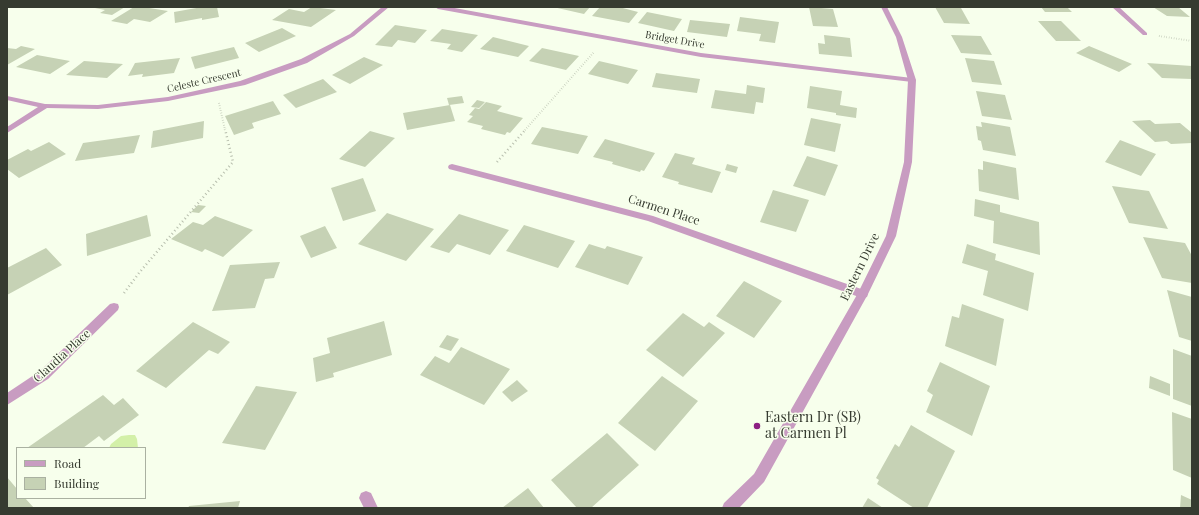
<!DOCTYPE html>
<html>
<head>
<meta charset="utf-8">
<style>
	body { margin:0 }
	#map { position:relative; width:1199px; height:515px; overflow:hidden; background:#f7ffec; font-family:"Playfair Display",serif }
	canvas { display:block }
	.frame { position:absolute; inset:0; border:8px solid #363b30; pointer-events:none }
	.legend { position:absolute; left:16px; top:447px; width:130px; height:52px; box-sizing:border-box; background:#f7ffec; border:1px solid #aab1a1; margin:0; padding:5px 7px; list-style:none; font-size:12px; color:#363b30 }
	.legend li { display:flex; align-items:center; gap:8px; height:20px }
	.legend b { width:20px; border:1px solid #aab1a1 }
</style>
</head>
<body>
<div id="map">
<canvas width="1199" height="515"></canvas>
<div class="frame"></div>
<ul class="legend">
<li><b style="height:5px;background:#c89cc1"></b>Road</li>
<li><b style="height:11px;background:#c6d2b5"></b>Building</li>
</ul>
</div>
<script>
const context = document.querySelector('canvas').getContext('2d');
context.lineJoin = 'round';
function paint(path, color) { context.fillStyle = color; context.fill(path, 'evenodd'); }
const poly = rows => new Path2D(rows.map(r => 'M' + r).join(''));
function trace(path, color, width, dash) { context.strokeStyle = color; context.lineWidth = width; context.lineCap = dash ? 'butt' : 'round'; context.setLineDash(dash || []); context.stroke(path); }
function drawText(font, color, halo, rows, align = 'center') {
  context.font = font + ' "Playfair Display",serif'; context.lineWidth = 3; context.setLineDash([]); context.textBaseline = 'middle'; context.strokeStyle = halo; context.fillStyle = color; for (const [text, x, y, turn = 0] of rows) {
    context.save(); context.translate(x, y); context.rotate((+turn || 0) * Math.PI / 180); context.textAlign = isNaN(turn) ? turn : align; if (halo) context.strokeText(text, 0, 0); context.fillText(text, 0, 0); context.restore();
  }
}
const water = poly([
	[129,435,135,435,137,439,138,448,109,448,111,444,121,436]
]);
const building = poly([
	[90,7,125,7,112,15,100,13,105,10],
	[134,7,143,7,168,11,150,22,134,19,127,24,111,21],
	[202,7,217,7,219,17,202,20,202,18,175,23,174,12],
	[312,7,336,10,311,27,272,20,289,9,304,12],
	[553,7,590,7,584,14],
	[600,7,619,7,638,12,629,23,592,16],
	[809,7,833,9,838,27,813,26],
	[935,7,961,8,970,24,944,23],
	[1041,7,1067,7,1072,12,1045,12],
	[1153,7,1178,7,1190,17,1167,16],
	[647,12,682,19,674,31,638,23],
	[740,17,779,22,775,43,759,41,761,34,737,31],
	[690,20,730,24,727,37,687,32],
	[1038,21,1061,21,1081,41,1056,41],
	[395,25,427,30,415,43,398,40,392,47,375,45],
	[282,28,296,36,259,52,245,43],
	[442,29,478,35,462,52,447,49,451,44,430,41],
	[824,35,850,38,852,57,819,54,818,43,825,44],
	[951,35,981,36,992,55,961,53],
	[493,37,529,46,518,57,480,49],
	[21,46,35,49,7,65,7,48,16,49],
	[1089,46,1132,64,1119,72,1076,53],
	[234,47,239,58,195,69,191,57],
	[542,48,579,56,566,70,529,61],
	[37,55,70,61,50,74,16,67],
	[364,57,383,65,350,84,332,75],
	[180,58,174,73,142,77,143,74,128,76,135,63],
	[965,58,994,61,1002,85,972,82],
	[84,61,123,64,107,78,66,75],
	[599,61,638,70,628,84,588,74],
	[1147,63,1192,66,1192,79,1162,78],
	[656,73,700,79,697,93,652,87],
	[323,79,337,92,296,108,283,95],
	[747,85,765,88,763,103,756,102,754,114,711,108,715,90,746,94],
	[810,86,842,91,840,105,857,108,856,118,836,115,836,113,807,108],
	[976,91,1005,95,1012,120,982,116],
	[462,96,464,103,449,105,447,98],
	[477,100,485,102,479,108,471,107],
	[273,101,281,114,252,123,254,128,234,135,225,116],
	[486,102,502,106,497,111,523,118,510,133,507,132,505,135,481,129,483,126,467,122,473,116,469,115,475,108,479,109],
	[450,105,455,121,407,130,403,113],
	[811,118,841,124,835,152,804,145],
	[1150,120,1155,124,1180,123,1192,133,1192,143,1171,144,1167,141,1155,142,1132,121],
	[204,121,203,138,151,148,153,131],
	[981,122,1010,127,1016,156,983,150,981,141,978,140,976,126,982,127],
	[542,127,588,136,578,154,531,144],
	[370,131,395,138,365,167,339,159],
	[140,135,134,153,75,161,83,143],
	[605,139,655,153,644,171,641,170,640,172,612,164,613,162,593,157],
	[1120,140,1156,154,1141,176,1105,162],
	[49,142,66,154,19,178,7,169,7,160,28,149,31,151],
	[675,153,695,158,692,164,721,172,712,193,678,184,679,182,662,177],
	[807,156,838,165,825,196,793,186],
	[983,161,1016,168,1019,200,979,191,978,169,983,170],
	[727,164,738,167,736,173,725,170],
	[363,178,376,211,343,221,331,188],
	[1112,186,1149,191,1168,229,1129,223],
	[773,190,809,200,796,232,760,222],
	[975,199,1000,205,1000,212,1039,222,1040,255,993,243,994,221,974,216],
	[198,205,206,206,199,213,191,212],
	[387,213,434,229,406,261,358,244],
	[459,214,509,230,490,255,457,244,449,253,430,247],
	[147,215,151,236,87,256,86,234],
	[215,216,253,230,223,257,205,249,202,252,171,239,193,222,203,225],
	[524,225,575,241,558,268,506,251],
	[325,226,337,248,311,258,300,236],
	[1143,237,1185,243,1192,256,1192,283,1162,278],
	[589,244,605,249,607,246,643,257,628,285,575,267],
	[967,244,996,254,995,260,1034,273,1028,311,983,295,988,271,962,263],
	[46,248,62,265,7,295,7,268],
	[280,262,274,278,265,279,255,308,212,311,230,265],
	[744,281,782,301,754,338,716,316],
	[1167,290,1192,297,1192,341,1179,337],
	[962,304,1004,319,996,366,945,346,952,316,959,318],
	[683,313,704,327,709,322,725,333,683,377,646,350],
	[384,321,392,355,333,373,334,377,316,382,313,358,330,353,327,338],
	[193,322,230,342,218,354,209,350,166,388,136,371],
	[447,335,459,339,451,351,439,347],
	[461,347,510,369,484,405,420,375,435,356,449,363],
	[1173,349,1192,356,1192,406,1173,399],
	[940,362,990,386,972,436,926,412,933,395,927,391],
	[662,376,698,401,655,451,618,423],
	[1150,376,1170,384,1170,396,1149,388],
	[517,380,528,391,512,402,502,392],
	[256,386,297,392,265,450,222,443],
	[103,395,114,405,123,398,139,415,104,441,99,436,83,448,27,448],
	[1172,412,1192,419,1192,478,1173,470],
	[911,425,955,451,927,508,914,508,877,484,879,480,876,478,895,444,899,447],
	[607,433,639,465,591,508,577,508,551,480],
	[7,477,17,489,17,498,25,498,34,508,7,508],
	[528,488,544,508,502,508],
	[1181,495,1192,500,1192,508,1180,508],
	[868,498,883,508,862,508],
	[240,501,238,508,188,508,189,506]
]);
const pathFar1 = poly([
	[1159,36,1192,41],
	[219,103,225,130],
	[525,130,594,52]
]);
const path = poly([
	[497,162,526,129],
	[124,293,139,273,233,162,225,129]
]);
const minor = poly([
	[382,7,389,7,354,36,307,63,245,85,168,101,98,109,47,108,7,133,7,127,38,107,7,100,7,96,45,104,98,105,168,97,240,81,301,59,350,34,382,7],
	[435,7,449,7,701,53,912,78,916,80,912,82,701,57,438,9,435,7],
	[1112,7,1119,7,1147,33,1147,35,1143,35,1112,7],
	[452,164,653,216,867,291,868,294,867,297,863,298,859,297,648,221,449,169,448,167,449,165,452,164],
	[114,303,118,304,119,307,118,310,48,379,7,405,7,393,40,371,110,304,114,303],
	[366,491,371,493,378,508,364,508,359,498,361,493,366,491]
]);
const tertiary = poly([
	[881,7,887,7,902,37,916,80,912,162,896,236,868,294,764,482,739,508,722,508,724,503,754,474,858,293,886,236,904,162,908,80,896,37,881,7]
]);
const markers = [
	[757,426,4,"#8c1f82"]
];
const farStreetnames = [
	["Bridget Drive",675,40,10],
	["Celeste Crescent",204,81,-13]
];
const streetNames = [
	["Carmen Place",664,210,18],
	["Eastern Drive",860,267,-64],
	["Claudia Place",62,356,-42]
];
const nearPoinames = [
	["Eastern Dr (SB)",765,418],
	["at Carmen Pl",765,434]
];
paint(water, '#d3f0a8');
paint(building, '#c6d2b5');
trace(pathFar1, '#b7bead', 2, [0.5, 2]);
trace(path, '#b7bead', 2.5, [1, 3]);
paint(minor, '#c89cc1');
paint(tertiary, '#c89cc1');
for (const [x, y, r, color] of markers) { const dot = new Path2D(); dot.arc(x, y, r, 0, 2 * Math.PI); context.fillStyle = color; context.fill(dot); trace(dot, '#f7ffec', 1.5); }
drawText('10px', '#363b30', '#f7ffec', farStreetnames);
drawText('12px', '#363b30', '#f7ffec', streetNames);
drawText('14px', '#363b30', '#f7ffec', nearPoinames, 'left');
</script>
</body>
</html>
